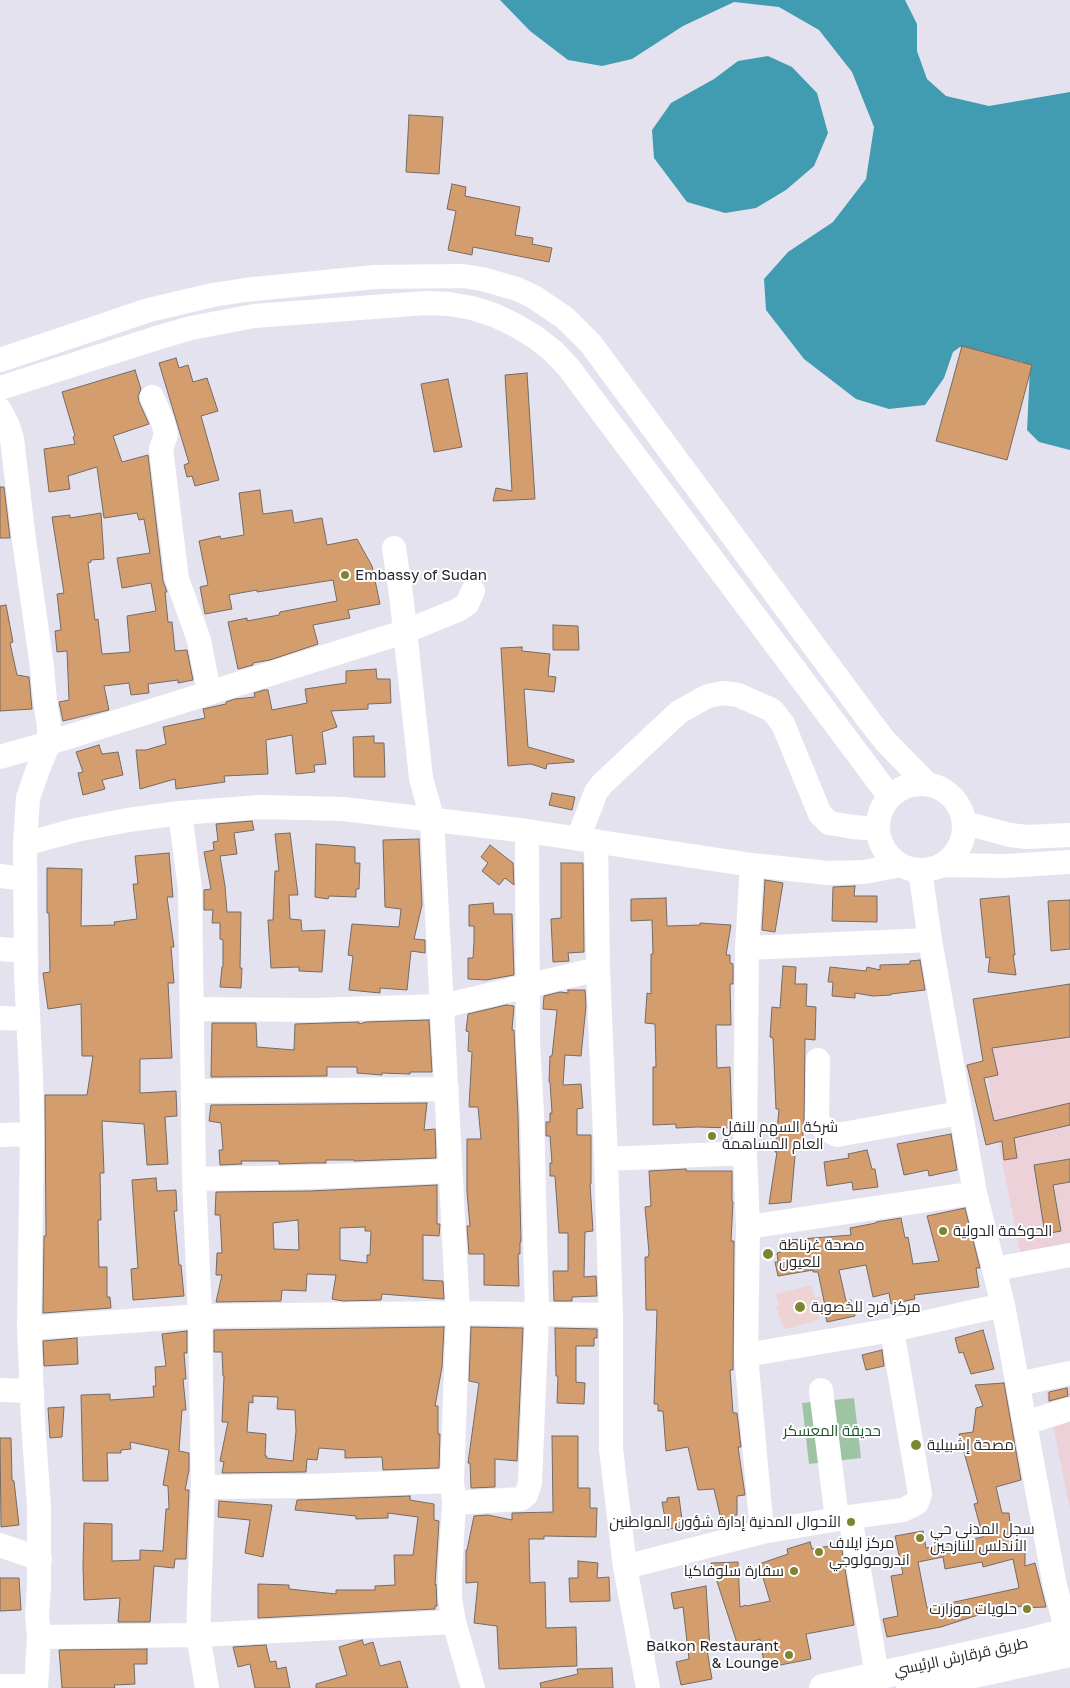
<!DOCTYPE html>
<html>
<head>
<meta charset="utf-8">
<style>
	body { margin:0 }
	canvas { display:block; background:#e5e2ef }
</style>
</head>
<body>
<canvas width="1070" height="1688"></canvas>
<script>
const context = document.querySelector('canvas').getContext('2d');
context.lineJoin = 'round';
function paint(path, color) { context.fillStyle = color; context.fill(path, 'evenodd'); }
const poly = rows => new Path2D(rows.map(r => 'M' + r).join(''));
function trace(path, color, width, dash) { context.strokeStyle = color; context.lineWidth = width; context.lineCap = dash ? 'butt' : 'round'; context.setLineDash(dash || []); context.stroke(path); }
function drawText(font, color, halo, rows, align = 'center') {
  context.font = font + ' "Golos Text",Cairo,sans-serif'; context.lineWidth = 4; context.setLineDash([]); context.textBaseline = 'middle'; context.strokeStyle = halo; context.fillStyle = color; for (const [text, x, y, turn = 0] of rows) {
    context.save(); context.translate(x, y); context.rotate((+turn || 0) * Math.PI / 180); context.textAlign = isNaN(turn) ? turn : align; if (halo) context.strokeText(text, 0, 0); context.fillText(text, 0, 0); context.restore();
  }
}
const education = poly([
	[1070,989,1070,1262,1024,1270,994,1121,977,1008],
	[1070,1387,1070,1509,1046,1392]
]);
const medical = poly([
	[811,1285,815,1298,820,1297,823,1308,818,1309,820,1320,784,1329,776,1307,779,1306,776,1294]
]);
const green = poly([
	[854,1398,861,1458,809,1464,802,1403]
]);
const water = poly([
	[500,0,905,0,917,24,917,51,927,79,946,96,989,106,1070,92,1070,450,1039,442,1027,430,1030,367,1023,362,960,347,953,352,944,378,925,405,889,409,856,399,804,359,766,310,764,279,788,252,833,222,866,179,874,127,852,72,819,30,779,7,734,2,683,26,632,59,602,66,568,60,530,31],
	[768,56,792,67,817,93,828,133,814,166,786,190,756,208,725,213,687,202,654,158,652,130,671,103,714,79,738,61]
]);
const building = poly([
	[409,115,443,117,439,174,406,172,409,115],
	[452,184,466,187,465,196,520,207,515,235,533,238,532,244,552,248,549,262,473,247,472,255,448,250,456,211,447,209,452,184],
	[962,346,1032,365,1007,460,936,441,962,346],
	[176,358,179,368,188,365,193,382,207,378,218,411,201,416,219,480,195,486,192,476,187,477,184,465,189,463,159,363,176,358],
	[135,370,141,389,138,396,139,402,149,424,113,436,122,462,148,455,163,581,167,592,165,592,168,622,172,622,175,651,187,650,193,680,178,683,178,680,148,684,149,693,131,695,129,683,104,686,109,710,63,721,59,702,69,700,67,651,57,652,55,631,61,630,57,594,64,593,52,517,70,515,70,518,101,513,104,559,91,560,91,562,88,563,95,620,98,619,102,654,130,652,127,616,156,611,151,583,122,588,117,558,150,553,144,519,139,520,137,513,104,518,97,467,68,476,70,489,49,492,44,449,75,444,73,437,75,436,62,392,135,370],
	[527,373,535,499,493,501,496,488,512,491,505,375,527,373],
	[448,379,462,447,434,452,421,384,448,379],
	[0,487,4,487,10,538,0,538,0,487],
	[260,490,263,514,292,510,294,523,322,518,327,545,357,539,372,566,380,604,348,610,350,618,313,625,318,644,270,660,253,663,253,665,238,669,228,622,247,618,247,621,279,615,280,612,337,601,333,580,257,592,257,590,229,595,232,609,205,614,200,587,208,585,199,541,220,536,221,539,244,535,239,493,260,490],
	[6,605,13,642,10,643,17,675,29,677,32,709,0,711,0,606,6,605],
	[553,625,578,626,579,650,553,650,553,625],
	[522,647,522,651,550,654,548,676,556,677,554,692,524,689,528,747,574,760,574,762,547,764,546,769,531,764,508,766,501,648,522,647],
	[376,669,377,679,390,679,391,703,368,704,368,709,331,711,337,727,322,732,326,764,314,765,315,772,296,774,292,735,266,740,268,774,224,776,225,782,176,789,175,779,140,789,136,750,146,750,166,744,163,727,205,718,203,709,226,704,226,702,235,699,255,697,254,693,264,690,268,690,272,710,307,703,305,689,346,683,346,671,376,669],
	[374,736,374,743,384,743,385,777,354,777,353,737,374,736],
	[99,745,102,754,118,752,123,775,102,780,105,789,83,795,78,773,83,772,76,752,99,745],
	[552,793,575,797,572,810,549,805,552,793],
	[252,821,254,830,234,833,237,854,220,856,225,886,227,912,241,912,240,968,242,968,241,988,220,987,222,967,223,967,223,940,220,939,220,923,212,923,213,910,204,910,204,890,211,889,204,852,214,850,213,842,218,841,216,824,252,821],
	[290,833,298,895,289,895,290,919,301,920,302,931,325,930,322,972,299,971,299,967,271,968,268,920,273,920,275,871,279,871,275,834,290,833],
	[419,839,422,905,414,939,425,940,425,953,411,951,407,990,380,988,380,993,349,990,353,956,348,955,352,924,399,927,401,909,385,907,383,840,419,839],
	[316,844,355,847,355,863,360,863,359,889,356,889,356,897,329,896,328,899,315,897,316,844],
	[490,845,513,863,514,885,505,878,499,885,482,871,488,863,481,857,490,845],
	[169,853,173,897,167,897,174,947,171,947,174,983,168,983,172,1058,140,1059,140,1093,176,1091,177,1116,165,1117,168,1164,147,1165,144,1124,102,1121,104,1173,100,1173,101,1220,98,1220,99,1267,107,1267,107,1297,110,1297,111,1308,43,1313,44,1236,46,1236,45,1095,87,1095,93,1056,82,1056,81,1004,48,1009,43,973,50,972,49,913,47,913,47,868,82,869,81,926,115,925,114,922,137,919,133,884,138,884,135,856,169,853],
	[561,863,583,863,584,952,568,953,569,961,553,962,551,919,561,918,561,863],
	[765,880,783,883,775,932,762,930,765,880],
	[855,886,854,896,877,896,877,922,832,921,833,887,855,886],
	[1009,896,1015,955,1013,955,1016,975,988,972,990,957,986,958,980,899,1009,896],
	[666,898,667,926,700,925,700,923,731,925,726,955,730,955,730,963,733,964,733,984,730,984,731,1025,716,1025,717,1068,730,1067,732,1128,698,1127,676,1128,676,1124,653,1125,653,1067,656,1067,655,1024,645,1023,647,993,651,994,651,954,653,954,652,920,631,921,631,899,666,898],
	[1070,900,1070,949,1051,951,1048,901,1070,900],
	[493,903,494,914,512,914,514,975,486,980,468,979,468,958,473,958,474,941,474,926,469,926,469,905,493,903],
	[920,960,925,990,891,994,891,995,873,996,855,993,855,998,832,996,833,982,828,982,830,967,866,971,867,967,880,970,880,965,910,964,910,961,920,960],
	[783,966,796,967,795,984,807,984,806,1006,816,1007,815,1040,805,1039,804,1123,802,1145,796,1144,791,1202,769,1204,777,1152,775,1152,779,1109,776,1109,773,1038,770,1037,772,1007,780,1008,783,966],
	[1070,984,1070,1037,992,1048,998,1075,984,1078,994,1121,1070,1103,1070,1125,1014,1138,1017,1158,1004,1160,1002,1141,986,1145,967,1065,983,1061,973,999,1070,984],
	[568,990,585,990,586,1006,581,1056,565,1055,563,1085,581,1084,583,1108,577,1109,577,1135,591,1135,591,1184,590,1184,593,1231,585,1232,584,1277,596,1276,597,1296,572,1297,572,1301,554,1301,553,1271,568,1271,568,1233,559,1233,555,1176,550,1176,550,1163,552,1163,550,1136,546,1136,546,1122,550,1122,550,1113,552,1113,550,1082,549,1082,550,1056,552,1056,557,1010,543,1009,544,996,560,992,568,993,568,990],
	[506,1005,514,1006,512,1030,514,1030,518,1115,521,1242,520,1242,520,1254,518,1254,519,1286,484,1285,484,1254,469,1254,467,1226,470,1226,467,1192,467,1139,481,1139,478,1107,469,1107,472,1052,468,1051,469,1032,466,1031,468,1014,506,1005],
	[429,1020,432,1072,410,1072,410,1074,382,1073,382,1075,357,1073,357,1067,327,1067,327,1076,211,1077,212,1023,256,1023,257,1047,294,1050,295,1024,359,1022,359,1024,366,1022,429,1020],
	[427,1103,424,1130,435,1129,436,1158,354,1161,354,1160,326,1160,326,1163,310,1163,279,1164,279,1161,241,1161,242,1164,220,1165,219,1150,223,1150,221,1123,209,1121,211,1105,427,1103],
	[951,1134,957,1170,929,1176,928,1170,904,1175,897,1144,951,1134],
	[867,1150,872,1169,875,1169,878,1187,853,1190,852,1182,827,1186,824,1162,849,1158,848,1154,867,1150],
	[1070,1159,1070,1182,1053,1185,1061,1231,1045,1234,1034,1165,1070,1159],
	[686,1169,686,1171,732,1171,732,1201,733,1202,731,1241,734,1241,733,1370,730,1370,733,1413,737,1413,741,1447,738,1447,745,1495,737,1496,737,1515,734,1515,736,1525,723,1528,714,1489,698,1490,688,1447,666,1451,663,1411,658,1411,658,1404,654,1404,657,1310,646,1310,645,1257,648,1257,649,1253,645,1207,651,1206,649,1171,686,1169],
	[156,1178,157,1191,176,1190,177,1211,174,1211,179,1265,181,1265,184,1296,133,1300,131,1269,138,1268,132,1180,156,1178],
	[437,1185,437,1224,440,1224,439,1236,423,1235,423,1280,443,1281,444,1299,382,1294,381,1300,343,1301,332,1299,336,1275,307,1274,306,1291,282,1290,281,1301,216,1302,222,1275,216,1275,217,1253,222,1253,220,1215,215,1215,216,1192,310,1191,437,1185],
	[298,1220,299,1250,274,1249,273,1223,298,1220],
	[365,1227,365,1231,371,1231,370,1255,367,1255,367,1263,340,1260,340,1228,365,1227],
	[965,1208,980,1268,976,1268,979,1287,914,1295,915,1299,891,1304,889,1293,873,1297,866,1265,839,1270,846,1301,851,1300,855,1316,827,1322,823,1306,825,1306,818,1272,813,1272,813,1270,778,1276,775,1262,778,1262,777,1253,781,1252,780,1244,790,1242,789,1240,851,1235,850,1228,876,1223,876,1222,901,1218,905,1238,908,1237,913,1264,939,1261,927,1216,965,1208],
	[444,1327,442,1367,435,1406,438,1406,438,1434,440,1434,439,1468,383,1470,382,1457,345,1458,345,1450,319,1448,317,1460,307,1459,306,1472,222,1473,224,1462,220,1461,228,1422,222,1422,224,1376,223,1376,222,1352,214,1352,214,1330,444,1327],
	[253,1396,278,1397,277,1409,295,1410,296,1431,293,1461,266,1458,267,1456,265,1456,266,1434,247,1432,249,1402,253,1403,253,1396],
	[471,1327,523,1328,517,1461,495,1459,495,1487,471,1488,470,1463,468,1463,479,1383,469,1381,471,1327],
	[555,1328,597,1329,597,1338,594,1338,594,1346,576,1346,576,1382,585,1383,584,1404,557,1403,558,1376,556,1376,555,1328],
	[983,1330,994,1369,971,1374,963,1352,959,1353,955,1338,983,1330],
	[187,1331,187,1353,184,1353,186,1379,183,1379,186,1410,182,1410,179,1451,189,1453,189,1470,185,1490,189,1490,186,1559,175,1559,174,1568,154,1566,150,1622,118,1622,120,1598,84,1600,83,1565,84,1523,112,1524,112,1561,140,1560,140,1550,163,1551,166,1509,169,1509,168,1486,163,1485,169,1450,130,1442,131,1449,121,1450,121,1453,107,1453,108,1481,83,1481,81,1395,110,1394,110,1400,154,1397,153,1386,156,1386,155,1367,166,1366,162,1334,187,1331],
	[77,1338,78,1364,44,1366,43,1341,77,1338],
	[882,1350,884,1366,866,1370,862,1355,882,1350],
	[1004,1383,1021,1480,996,1487,1002,1513,1009,1513,1012,1544,1025,1544,1025,1566,1035,1563,1046,1607,1022,1608,1022,1606,975,1616,941,1627,887,1637,883,1619,898,1616,891,1576,903,1574,895,1536,923,1531,926,1548,983,1537,974,1504,978,1503,959,1434,973,1432,976,1408,983,1406,975,1385,1004,1383],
	[943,1557,945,1569,982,1562,983,1567,1013,1559,1019,1588,927,1608,918,1562,943,1557],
	[1067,1388,1068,1396,1049,1401,1049,1392,1067,1388],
	[64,1407,62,1437,50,1438,48,1408,64,1407],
	[552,1436,578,1436,578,1488,590,1488,590,1508,597,1508,596,1537,544,1536,544,1539,529,1539,530,1583,545,1582,546,1628,576,1627,577,1666,499,1669,497,1626,474,1623,478,1582,466,1583,466,1550,467,1550,474,1516,488,1515,512,1520,512,1513,553,1512,552,1436],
	[0,1438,11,1438,12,1480,14,1481,19,1525,1,1527,0,1438],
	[410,1496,410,1500,434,1504,434,1520,439,1521,435,1585,436,1584,437,1606,435,1606,435,1609,258,1618,258,1584,289,1585,289,1589,336,1594,336,1590,375,1590,375,1586,395,1585,394,1555,413,1555,418,1517,388,1513,388,1518,356,1519,356,1516,295,1510,297,1500,410,1496],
	[679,1497,683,1527,667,1529,662,1502,667,1502,667,1498,679,1497],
	[219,1501,272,1505,263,1557,245,1553,250,1520,218,1517,219,1501],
	[810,1542,812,1549,841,1544,854,1625,806,1634,811,1659,765,1668,760,1639,738,1646,711,1563,738,1562,740,1607,746,1605,747,1606,770,1601,759,1564,788,1554,787,1549,810,1542],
	[578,1561,598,1563,597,1578,609,1577,610,1601,570,1602,569,1578,578,1578,578,1561],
	[0,1578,19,1578,21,1610,0,1611,0,1578],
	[706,1586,710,1649,707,1650,712,1679,681,1685,676,1662,689,1659,683,1607,674,1609,671,1593,706,1586],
	[362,1640,364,1645,373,1642,380,1666,400,1661,408,1688,316,1688,316,1684,347,1675,339,1647,362,1640],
	[266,1645,270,1662,276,1661,277,1669,286,1667,290,1688,255,1688,250,1664,238,1667,233,1647,266,1645],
	[147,1649,147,1664,134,1664,135,1684,114,1685,115,1688,62,1688,59,1650,147,1649],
	[612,1668,613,1688,541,1688,540,1683,578,1674,577,1669,612,1668]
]);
const minor = poly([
	[0,360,149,310,213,295,245,290,375,277,463,276,482,279,517,289,534,297,565,318,591,344,868,719,885,741,927,784],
	[0,388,160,337,191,328,254,316,426,303,449,304,472,308,494,315,515,325,535,337,553,351,569,368,890,797],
	[152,397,163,422,166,435,161,449,177,579,199,640,209,692],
	[0,410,8,426,12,439,24,540,42,667,45,700,49,726,49,743,38,769,28,798,25,844,26,974,31,1075,32,1134,29,1328,33,1421,39,1507,39,1586,37,1615,39,1637,36,1688],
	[394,548,401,594,421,778,432,818,458,1313,452,1481,454,1503,450,1572,450,1599,454,1622,473,1688],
	[0,757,49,743,404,632,458,610,467,604,473,591],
	'878 827a43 43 0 1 1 86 0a43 43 0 1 1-86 0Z',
	[180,813,190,889,194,1179,200,1316,203,1487,198,1635,207,1688],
	[965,823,1010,835,1027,837,1070,835],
	[578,839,596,792,602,784,679,712,708,696,723,693,738,695,772,710,783,724,820,814,829,823,853,827,878,829],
	[596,841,598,969,606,1159,611,1315,611,1449,625,1567,648,1688],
	[25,844,76,830,128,820,180,813,261,807,343,809,527,831,752,865,828,873,864,872,901,865],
	[752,865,747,948,745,1153,748,1227,746,1355,762,1532],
	[942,865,1005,866,1070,862],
	[920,870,930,940,975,1193,1003,1305,1055,1586,1067,1632],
	[0,876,25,879],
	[747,948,930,940],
	[0,949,25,951],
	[192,1009,313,1010,443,1006,598,969],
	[0,1018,28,1019],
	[818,1060,817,1119,822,1127,837,1135,960,1113],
	[194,1091,447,1089],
	[0,1135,32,1134],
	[606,1159,745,1153],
	[194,1179,310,1177,449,1171],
	[748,1227,975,1193],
	[995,1269,1070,1255],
	[29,1328,200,1316,458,1313,611,1315],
	[746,1355,892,1330,1003,1305],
	[1018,1384,1070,1373],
	[0,1390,32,1391],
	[821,1390,837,1519],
	[1025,1423,1070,1409],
	[203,1487,309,1486,452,1481],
	[454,1503,521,1499,526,1495,530,1483,537,1315,532,1114,528,1042,527,831],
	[850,1517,877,1675],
	[0,1545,40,1559],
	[625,1567,762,1532,850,1517,903,1510,917,1503,920,1494,892,1330],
	[39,1637,198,1635,454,1622],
	[0,1686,36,1686]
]);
const major = poly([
	[823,1688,1024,1643,1070,1631],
	[910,1688,1070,1653]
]);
const markers = [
	[345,575,5,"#7d8531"],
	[712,1136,5,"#7d8531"],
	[943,1231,5,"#7d8531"],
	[768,1254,6,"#7d8531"],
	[800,1307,6,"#7d8531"],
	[916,1445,6,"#7d8531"],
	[851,1522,5,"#7d8531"],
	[920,1538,5,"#7d8531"],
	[819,1552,5,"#7d8531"],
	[794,1571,5,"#7d8531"],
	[1027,1609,5,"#7d8531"],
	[789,1655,5,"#7d8531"]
];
const poiNames = [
	["Embassy of Sudan",355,575],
	["شركة السهم للنقل",722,1127],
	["العام المساهمة",722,1144],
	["الحوكمة الدولية",953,1231],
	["مصحة غرناطة",779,1245],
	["للعيون",779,1262],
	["مركز فرح للخصوبة",811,1307],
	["مصحة إشبيلية",927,1445],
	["الأحوال المدنية إدارة شؤون المواطنين",841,1522,"right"],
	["سجل المدني حي",930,1529],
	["الأندلس للنازحين",930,1546],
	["مركز ايلاف",829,1543],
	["اندرومولوجي",829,1560],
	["سفارة سلوفاكيا",784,1571,"right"],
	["حلويات موزارت",1017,1609,"right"],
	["Balkon Restaurant",779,1646,"right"],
	["& Lounge",779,1663,"right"]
];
const parkNames = [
	["حديقة المعسكر",832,1431]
];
const streetNames = [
	["طريق قرقارش الرئيسي",961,1657,-12]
];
paint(education, '#ecd2d8');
paint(medical, '#edd3d3');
paint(green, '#9fc4a3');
paint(water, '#419cb1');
paint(building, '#d49d6e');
trace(building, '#756b62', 1);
trace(minor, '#fff', 24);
trace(major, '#fff', 28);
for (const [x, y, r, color] of markers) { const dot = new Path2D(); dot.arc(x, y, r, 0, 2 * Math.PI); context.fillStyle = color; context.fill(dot); trace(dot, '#fff', 2); }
drawText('15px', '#28272c', '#fff', poiNames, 'left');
drawText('15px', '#1a5527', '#fff', parkNames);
drawText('15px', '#28272c', '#fff', streetNames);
</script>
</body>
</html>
